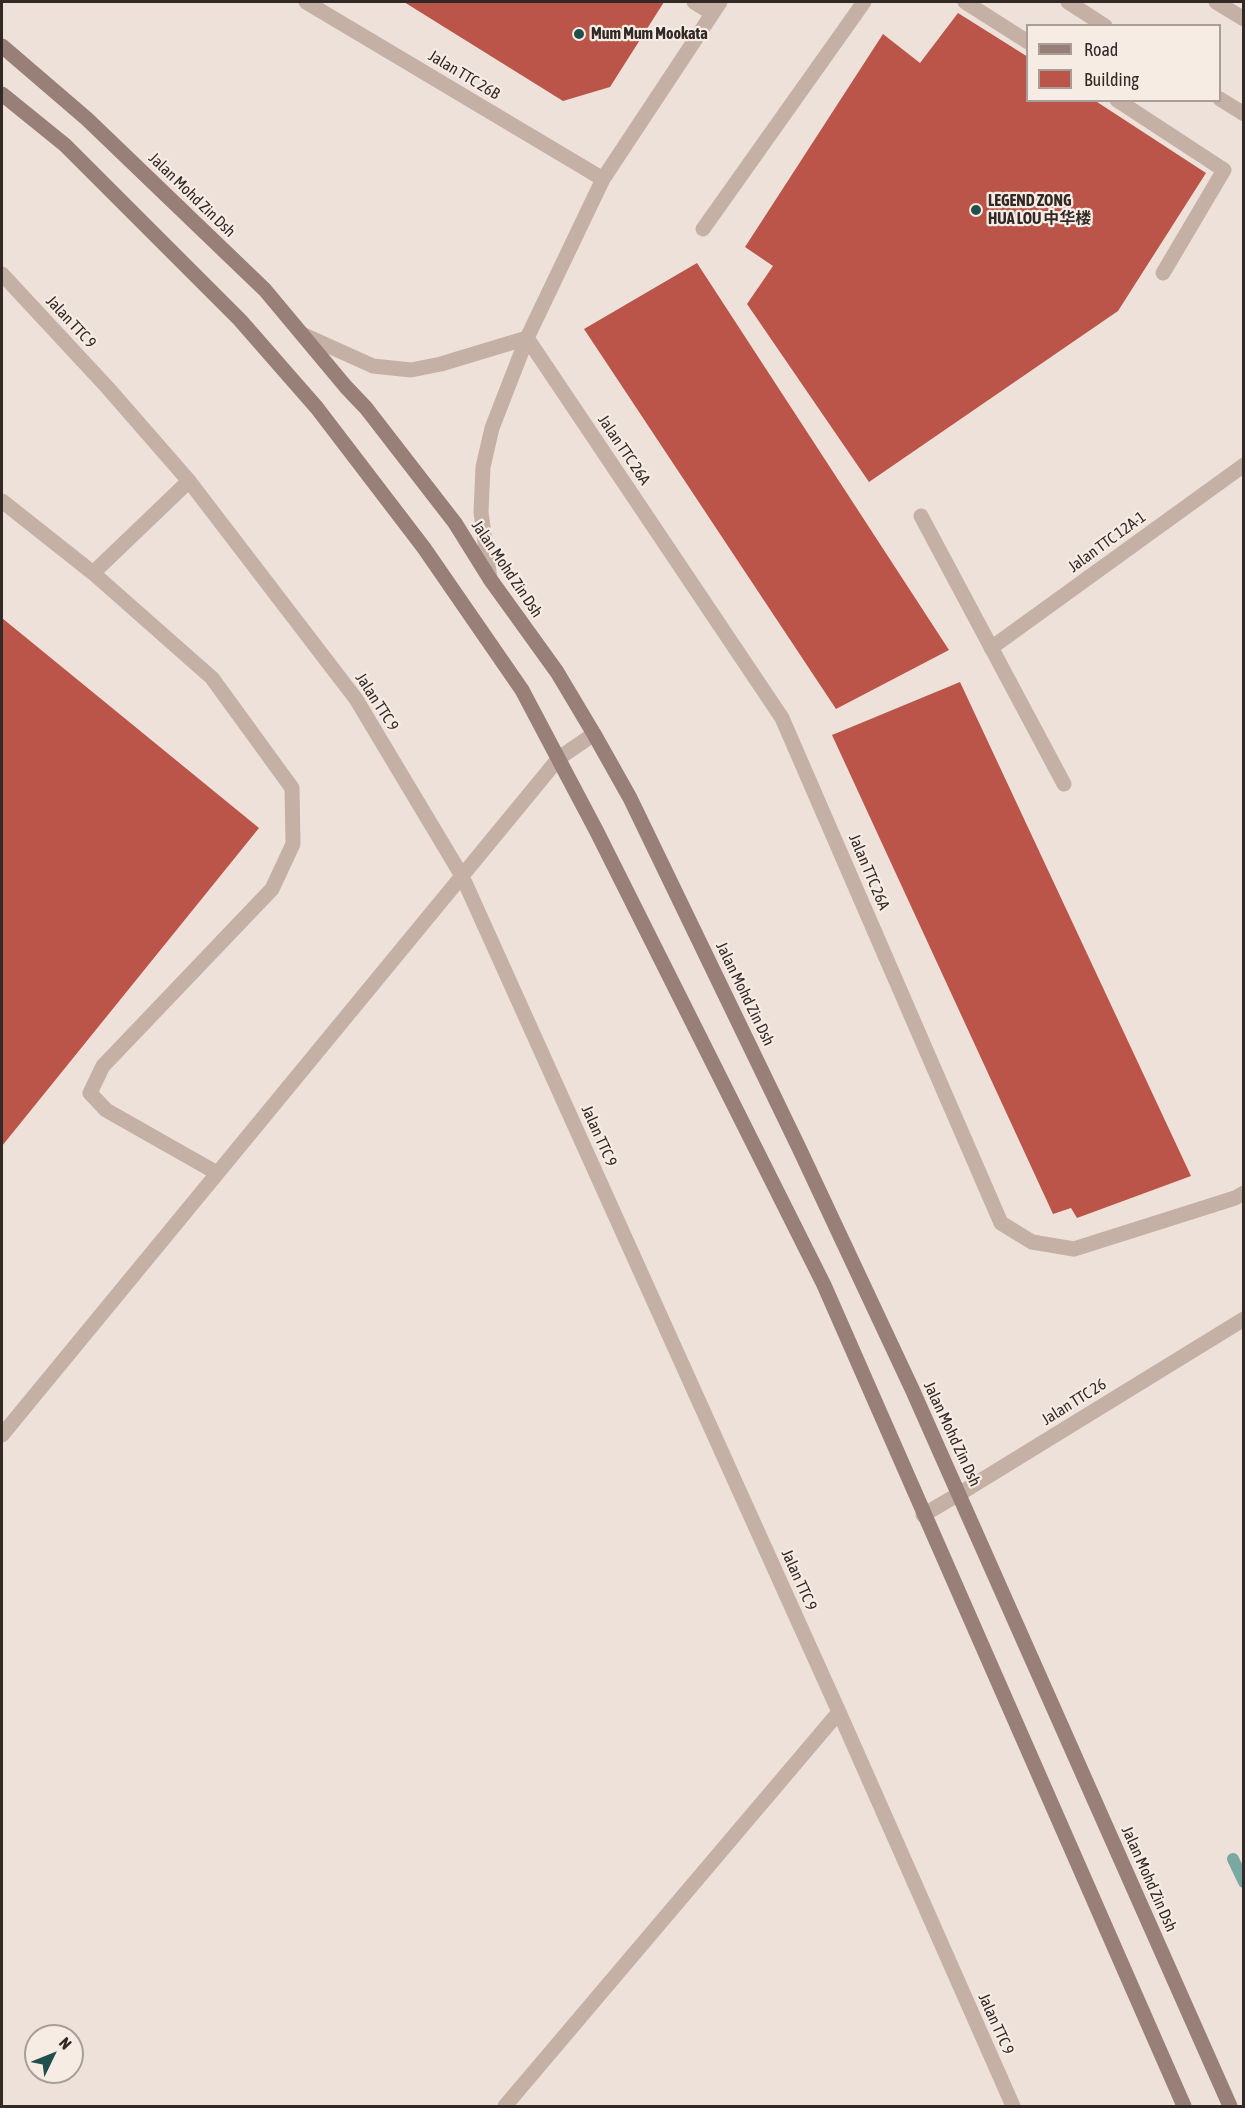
<!DOCTYPE html>
<html>
<head>
<meta charset="utf-8">
<style>
	body { margin:0 }
	#map { position:relative; width:1245px; height:2108px; overflow:hidden; background:#eee1d9; font-family:"Asap Condensed",sans-serif }
	canvas { display:block }
	.frame { position:absolute; inset:0; border:3px solid #322826; pointer-events:none }
	.legend { position:absolute; left:1026px; top:24px; width:195px; height:78px; box-sizing:border-box; background:#f7ece4; border:2px solid #a89e98; margin:0; padding:8px 10px; list-style:none; font-size:18px; color:#322826 }
	.legend li { display:flex; align-items:center; gap:12px; height:30px }
	.legend b { width:30px; border:2px solid #a89e98 }
	.north { position:absolute; left:24px; top:2024px; width:60px; height:60px; box-sizing:border-box; background:#f7ece4; border:2px solid #a89e98; border-radius:50%; rotate:47deg; font-size:16px; font-weight:700; line-height:24px; text-align:center; color:#322826 }
	.north::after { content:''; display:block; margin:auto; width:21px; height:27px; background:#20504c; clip-path:polygon(50% 0,100% 100%,50% 72%,0 100%) }
</style>
</head>
<body>
<div id="map">
<canvas width="1245" height="2108"></canvas>
<div class="frame"></div>
<ul class="legend">
<li><b style="height:8px;background:#987f78"></b>Road</li>
<li><b style="height:16px;background:#bb554a"></b>Building</li>
</ul>
<div class="north">N</div>
</div>
<script>
const context = document.querySelector('canvas').getContext('2d');
context.lineJoin = 'round';
const poly = rows => new Path2D(rows.map(r => 'M' + r).join(''));
function trace(path, color, width, dash) { context.strokeStyle = color; context.lineWidth = width; context.lineCap = dash ? 'butt' : 'round'; context.setLineDash(dash || []); context.stroke(path); }
function paint(path, color) { context.fillStyle = color; context.fill(path, 'evenodd'); }
function drawText(font, color, halo, rows, align = 'center') {
  context.font = font + ' "Asap Condensed","Noto Sans SC",sans-serif'; context.lineWidth = 4.5; context.setLineDash([]); context.textBaseline = 'middle'; context.strokeStyle = halo; context.fillStyle = color; for (const [text, x, y, turn = 0] of rows) {
    context.save(); context.translate(x, y); context.rotate((+turn || 0) * Math.PI / 180); context.textAlign = isNaN(turn) ? turn : align; if (halo) context.strokeText(text, 0, 0); context.fillText(text, 0, 0); context.restore();
  }
}
const stream = poly([
	[1233,1859,1244,1882]
]);
const building = poly([
	[404,2,664,2,610,87,563,101],
	[958,13,1028,57,1028,100,1094,100,1206,173,1118,311,869,482,747,304,773,266,745,247,883,34,920,63],
	[697,263,949,650,836,709,584,329],
	[2,618,259,828,2,1146],
	[960,682,1191,1176,1077,1218,1071,1208,1053,1214,832,735]
]);
const service = poly([
	[694,2,712,13],
	[965,2,1028,42],
	[1216,2,1244,19],
	[1117,100,1224,170,1163,273],
	[703,229,864,2],
	[2,501,93,573,189,481],
	[93,573,212,678,292,788,293,844,272,889,103,1066,90,1093,106,1110,217,1173]
]);
const minor = poly([
	[306,2,603,179],
	[1068,2,1105,26],
	[1220,99,1244,114],
	[2,274,107,387,189,481,356,699,462,876,839,1712,1013,2106],
	[302,334,373,366,411,370,441,364,527,338],
	[527,338,782,718,1001,1223,1032,1242,1074,1249,1235,1198,1244,1193],
	[921,516,1064,784],
	[490,579,481,512,483,467,492,428,527,338,603,179,720,2],
	[991,648,1244,465],
	[2,1435,559,758,594,734],
	[505,2106,839,1712]
]);
const tertiary = poly([
	[923,1515,959,1494,1244,1319]
]);
const secondary = poly([
	[2,46,87,119,265,290,346,387,366,408,455,523,490,579,557,672,594,734,630,798,799,1148,912,1389,1230,2106],
	[2,94,65,145,240,320,317,408,424,548,522,690,597,832,824,1285,1184,2106]
]);
const markers = [
	[579,34,6,"#20504c"],
	[976,210,6,"#20504c"]
];
const poiNames = [
	["Mum Mum Mookata",591,34],
	["LEGEND ZONG",988,201],
	["HUA LOU 中华楼",988,219]
];
const streetNames = [
	["Jalan TTC 26B",464,75,31],
	["Jalan Mohd Zin Dsh",192,195,44],
	["Jalan TTC 9",71,322,47],
	["Jalan TTC 26A",624,450,56],
	["Jalan TTC 12A-1",1107,542,-36],
	["Jalan Mohd Zin Dsh",507,569,56],
	["Jalan TTC 9",377,702,57],
	["Jalan TTC 26A",869,872,67],
	["Jalan Mohd Zin Dsh",745,994,64],
	["Jalan TTC 9",599,1136,66],
	["Jalan TTC 26",1074,1402,-32],
	["Jalan Mohd Zin Dsh",952,1434,65],
	["Jalan TTC 9",799,1580,66],
	["Jalan Mohd Zin Dsh",1149,1879,66],
	["Jalan TTC 9",996,2024,66]
];
trace(stream, '#7aa9a4', 12);
paint(building, '#bb554a');
trace(service, '#c5b0a6', 15);
trace(minor, '#c5b0a6', 15);
trace(tertiary, '#c5b0a6', 15);
trace(secondary, '#987f78', 15);
for (const [x, y, r, color] of markers) { const dot = new Path2D(); dot.arc(x, y, r, 0, 2 * Math.PI); context.fillStyle = color; context.fill(dot); trace(dot, '#f7ece4', 2); }
drawText('bold 16px', '#322826', '#f7ece4', poiNames, 'left');
drawText('16px', '#322826', '#f7ece4', streetNames);
</script>
</body>
</html>
